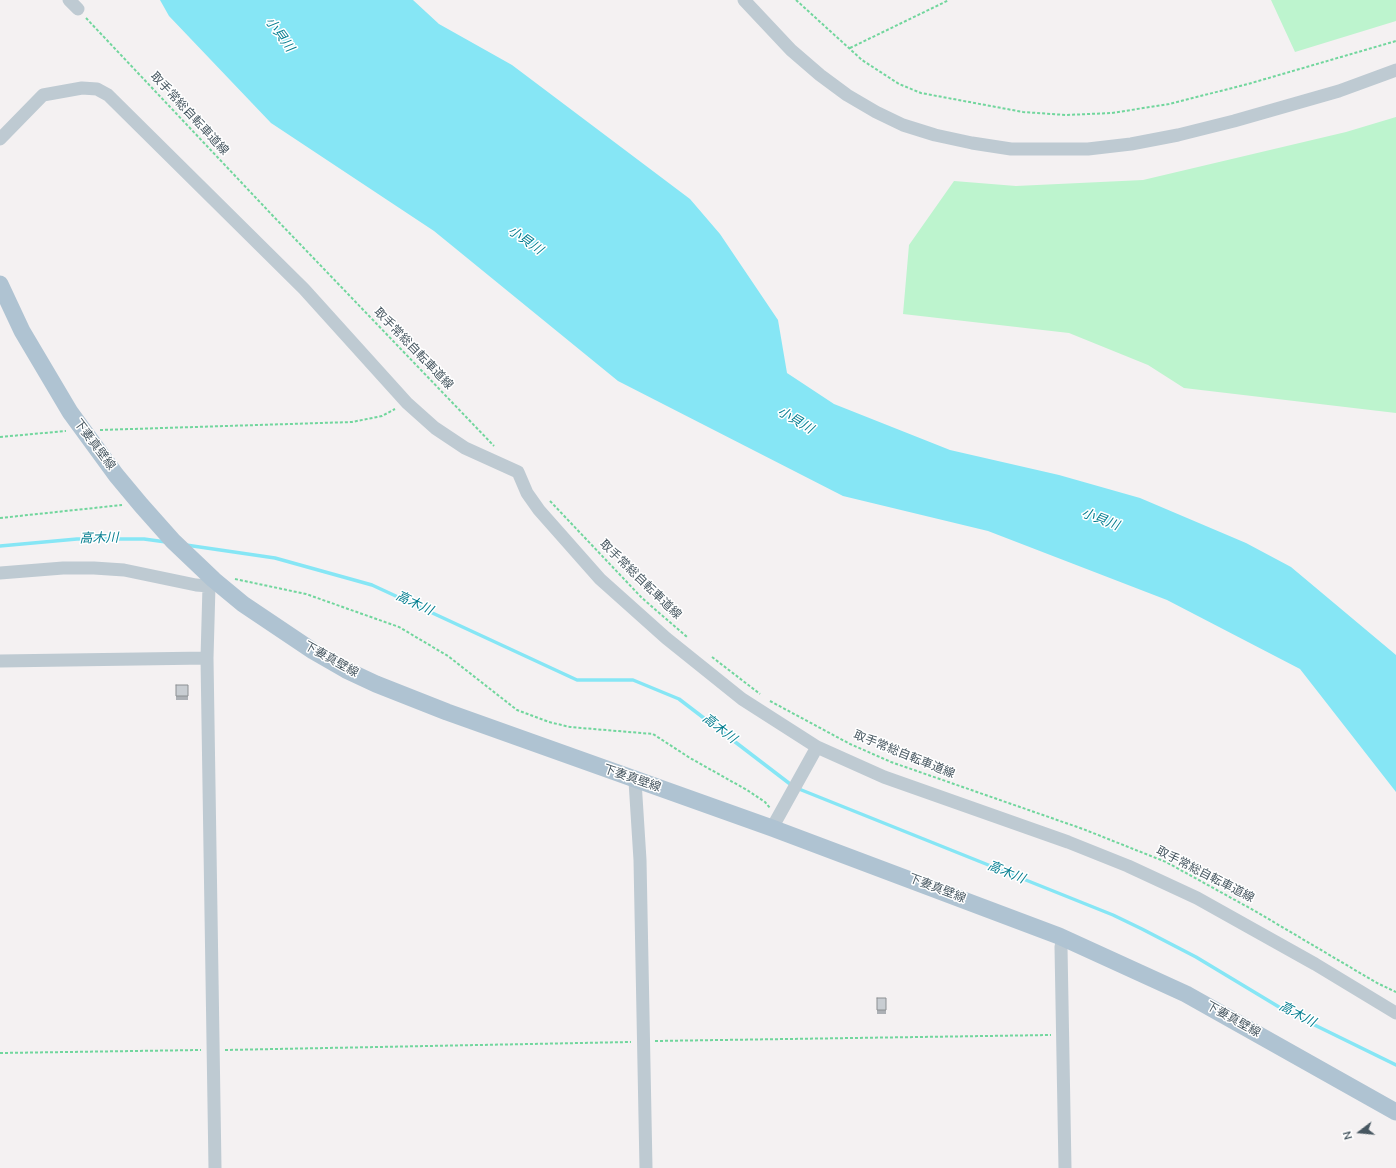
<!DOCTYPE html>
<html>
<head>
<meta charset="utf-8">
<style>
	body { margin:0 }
	#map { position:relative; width:1396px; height:1168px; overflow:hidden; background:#f4f1f2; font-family:"Nunito Sans",sans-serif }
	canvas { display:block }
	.north { position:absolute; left:1340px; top:1112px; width:40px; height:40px; -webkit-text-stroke:3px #fff; paint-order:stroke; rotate:254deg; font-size:11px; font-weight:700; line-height:16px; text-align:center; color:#475761 }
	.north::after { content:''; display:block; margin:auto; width:14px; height:18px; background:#475761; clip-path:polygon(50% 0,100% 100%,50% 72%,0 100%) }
</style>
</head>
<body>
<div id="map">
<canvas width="1396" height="1168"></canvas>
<div class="north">N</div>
</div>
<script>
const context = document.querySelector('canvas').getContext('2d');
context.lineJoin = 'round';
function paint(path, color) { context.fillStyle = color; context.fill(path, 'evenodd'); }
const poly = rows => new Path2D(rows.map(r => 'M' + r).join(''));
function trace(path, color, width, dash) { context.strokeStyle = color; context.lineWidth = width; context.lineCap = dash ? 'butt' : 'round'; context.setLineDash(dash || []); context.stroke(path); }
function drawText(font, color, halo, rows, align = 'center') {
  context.font = font + ' "Nunito Sans","Noto Sans JP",sans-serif'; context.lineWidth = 3; context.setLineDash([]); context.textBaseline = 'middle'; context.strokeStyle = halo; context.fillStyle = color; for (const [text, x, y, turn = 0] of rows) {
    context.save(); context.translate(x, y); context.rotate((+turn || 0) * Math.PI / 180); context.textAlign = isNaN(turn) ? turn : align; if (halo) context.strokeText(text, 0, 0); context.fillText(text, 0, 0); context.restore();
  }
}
const green = poly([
	[1271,0,1396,0,1396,21,1295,52],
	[1396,117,1396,413,1184,388,1148,365,1069,333,903,314,909,245,954,181,1016,186,1143,180,1346,132]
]);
const water = poly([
	[160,0,413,0,439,24,512,65,690,199,720,234,778,320,787,373,834,404,950,450,1059,475,1140,498,1246,543,1291,567,1396,655,1396,792,1300,669,1167,600,988,531,843,496,618,381,434,231,271,123,169,16]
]);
const stream = poly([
	[186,545,275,558,372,585,577,680,633,680,679,699,794,787,1113,915,1142,929,1196,957,1284,1010,1396,1065],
	[0,546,77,539,144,539,166,542]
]);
const path = poly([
	[796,0,862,60,899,84,921,93,1023,112,1066,115,1112,113,1169,104,1248,84,1396,41],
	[86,18,274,217,494,446],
	[850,48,949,0],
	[100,430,352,422,382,416,395,409],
	[0,437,66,431],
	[550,501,642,598,687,637],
	[0,518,122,505],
	[235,579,306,594,399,627,448,656,517,710,549,722,570,727,653,734,690,758,747,790,765,802,770,808],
	[712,657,760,694],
	[770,701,850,744,891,762,1083,829,1166,862,1255,911,1377,983,1396,992],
	[655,1041,1051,1035],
	[225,1050,631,1042],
	[0,1053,201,1050]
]);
const minor = poly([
	[69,0,78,9],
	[744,0,791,50,820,75,847,95,876,112,903,125,935,135,972,143,1011,149,1088,149,1131,144,1178,135,1234,121,1339,91,1396,70],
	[0,139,43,95,82,88,97,89,108,95,304,289,407,403,435,428,465,448,518,472,527,493,539,510,600,579,666,638,742,699,817,747,884,777,1068,842,1128,866,1197,898,1315,964,1396,1013],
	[0,573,63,568,94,568,124,570,196,585,209,586],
	[214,580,209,586,207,658,215,1168],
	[0,661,207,658],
	[635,781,640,860,646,1168],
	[772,828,817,747],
	[1063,938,1061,947,1065,1168]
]);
const major = poly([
	[0,284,22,331,70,412,116,475,141,505,173,541,214,580,243,604,313,651,346,670,376,684,447,712,772,828,1059,936,1186,994,1396,1112]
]);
const wall = poly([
	[176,685,188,685,188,700,176,700],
	[877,998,886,998,886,1014,877,1014]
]);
const building = poly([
	[176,685,188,685,188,696,176,696,176,685],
	[877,998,886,998,886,1010,877,1010,877,998]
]);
const streetNames = [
	["取手常総自転車道線",189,114,47],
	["取手常総自転車道線",413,349,46],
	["下妻真壁線",94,445,53],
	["取手常総自転車道線",640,580,44],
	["下妻真壁線",331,660,29],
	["取手常総自転車道線",904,755,22],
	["下妻真壁線",632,779,19],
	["取手常総自転車道線",1205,875,27],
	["下妻真壁線",937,889,21],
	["下妻真壁線",1233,1020,29]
];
const waterNames = [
	["小貝川",279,35,54],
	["小貝川",525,241,35],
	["小貝川",795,421,31],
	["小貝川",1100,520,21],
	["高木川",99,539,-1],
	["高木川",414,604,25],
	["高木川",719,729,38],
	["高木川",1006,873,22],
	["高木川",1297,1015,28]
];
paint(green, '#bdf4ce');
paint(water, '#86e6f5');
trace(stream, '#86e6f5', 3.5);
trace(path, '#71d69d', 2, [3, 2]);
trace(minor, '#becad2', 13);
trace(major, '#afc3d2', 17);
paint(wall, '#acb0b5');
paint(building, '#c8cdd2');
trace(building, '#8c9093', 1);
drawText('12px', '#475761', '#fff', streetNames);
drawText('italic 13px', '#047e90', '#fff', waterNames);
</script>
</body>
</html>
